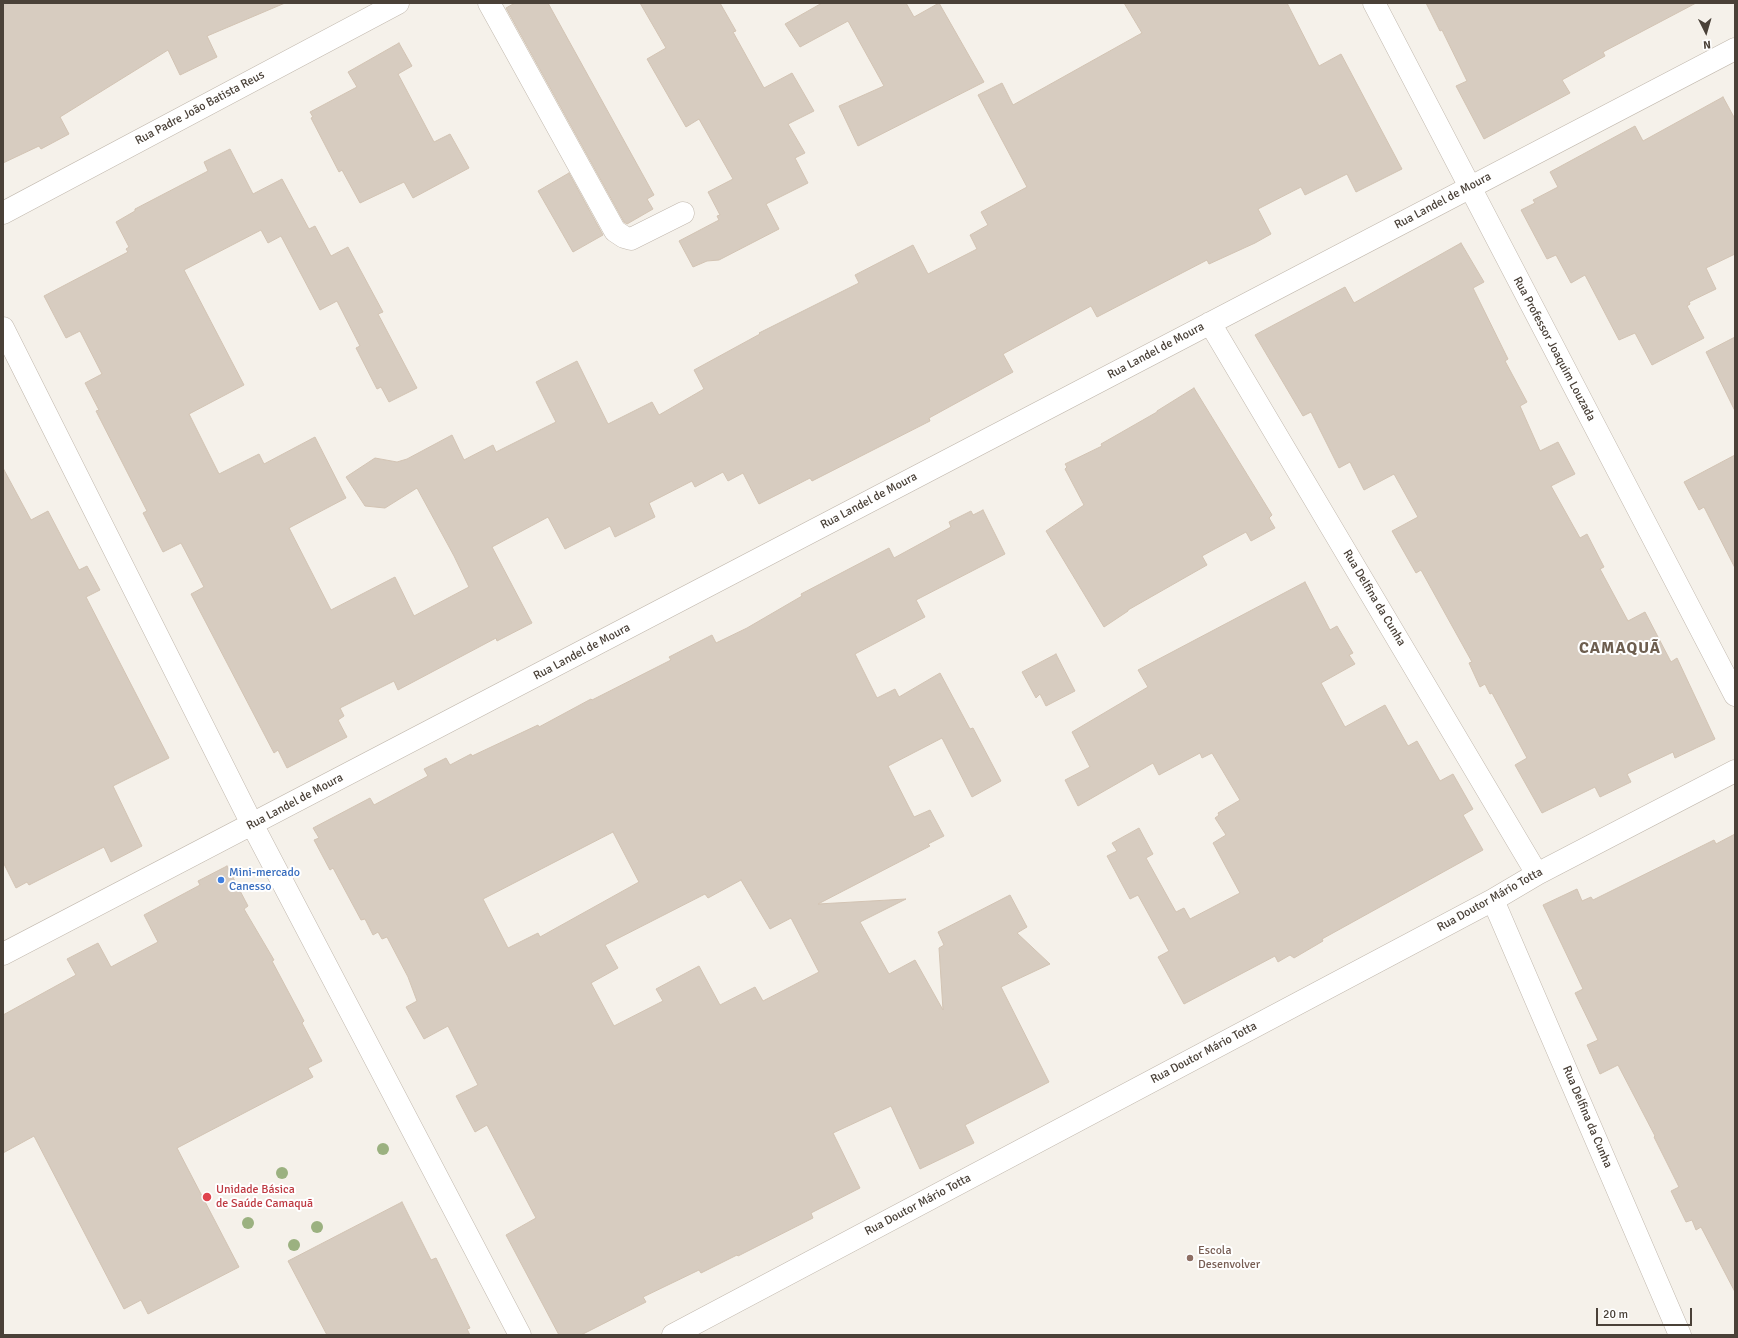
<!DOCTYPE html>
<html>
<head>
<meta charset="utf-8">
<style>
	body { margin:0 }
	#map { position:relative; width:1738px; height:1338px; overflow:hidden; background:#f5f1ea; font-family:Signika,sans-serif }
	canvas { display:block }
	.frame { position:absolute; inset:0; border:4px solid #4a4138; pointer-events:none }
	.north { position:absolute; left:1686px; top:12px; width:40px; height:40px; -webkit-text-stroke:3px #fff; paint-order:stroke; rotate:175deg; font-size:11px; font-weight:700; line-height:16px; text-align:center; color:#4a4138 }
	.north::after { content:''; display:block; margin:auto; width:14px; height:18px; background:#4a4138; clip-path:polygon(50% 0,100% 100%,50% 72%,0 100%) }
	.scale { position:absolute; left:1596px; top:1308px; width:96px; height:18px; box-sizing:border-box; border:2px solid #4a4138; border-top:0; padding-left:5px; font-size:12px; line-height:14px; white-space:nowrap; color:#4a4138; -webkit-text-stroke:3px #fff; paint-order:stroke }
</style>
</head>
<body>
<div id="map">
<canvas width="1738" height="1338"></canvas>
<div class="frame"></div>
<div class="north">N</div>
<div class="scale">20 m</div>
</div>
<script>
const context = document.querySelector('canvas').getContext('2d');
context.lineJoin = 'round';
function paint(path, color) { context.fillStyle = color; context.fill(path, 'evenodd'); }
const poly = rows => new Path2D(rows.map(r => 'M' + r).join(''));
function trace(path, color, width, dash) { context.strokeStyle = color; context.lineWidth = width; context.lineCap = dash ? 'butt' : 'round'; context.setLineDash(dash || []); context.stroke(path); }
function drawText(font, color, halo, rows, align = 'center') {
  context.font = font + ' Signika,sans-serif'; context.lineWidth = 4; context.setLineDash([]); context.textBaseline = 'middle'; context.strokeStyle = halo; context.fillStyle = color; for (const [text, x, y, turn = 0] of rows) {
    context.save(); context.translate(x, y); context.rotate((+turn || 0) * Math.PI / 180); context.textAlign = isNaN(turn) ? turn : align; if (halo) context.strokeText(text, 0, 0); context.fillText(text, 0, 0); context.restore();
  }
}
const building = poly([
	[3,3,285,3,207,36,217,57,180,75,168,50,60,117,69,134,41,149,39,146,3,163,3,3],
	[515,3,548,3,654,195,647,199,653,209,627,224,624,222,506,8,515,3],
	[640,3,720,3,736,31,733,32,764,88,792,73,814,111,788,124,805,153,795,158,808,183,766,204,779,229,719,260,707,261,693,267,679,241,719,220,717,216,720,215,708,192,733,179,699,119,686,127,647,59,666,48,640,3],
	[822,3,906,3,914,17,939,3,984,82,858,146,839,106,884,86,848,21,800,47,785,24,822,3],
	[1124,3,1287,3,1319,66,1341,54,1402,169,1356,192,1347,174,1305,195,1301,187,1258,209,1271,234,1255,243,1209,264,1207,260,1097,317,1091,306,1003,354,1013,372,929,418,930,421,812,481,810,478,759,504,743,473,728,481,723,472,695,487,692,481,649,503,655,517,615,537,610,526,565,549,548,517,492,547,532,623,497,641,496,638,398,690,394,681,340,708,344,716,338,720,347,737,287,768,278,750,274,753,191,594,204,587,181,543,163,552,143,513,147,511,96,411,99,410,85,383,102,374,80,331,66,338,44,296,128,252,126,249,129,247,116,222,135,211,135,209,208,171,204,162,230,149,253,194,282,179,309,229,315,226,331,256,348,247,383,312,378,314,417,388,389,402,381,387,377,389,356,348,360,346,337,301,320,310,281,236,268,243,261,230,184,270,244,385,189,414,219,474,259,454,264,464,315,437,346,498,289,528,331,610,395,577,414,616,469,587,454,556,417,488,385,508,365,506,346,477,375,458,397,462,407,459,452,435,464,460,493,445,496,452,556,422,536,382,577,361,608,424,652,402,659,415,704,389,694,370,760,334,759,333,859,283,855,275,913,245,928,274,977,249,970,235,988,225,981,212,1027,187,978,95,1002,83,1013,105,1142,33,1124,3],
	[1426,3,1696,3,1603,52,1605,56,1562,80,1570,93,1484,139,1456,86,1467,81,1442,30,1440,31,1426,3],
	[399,43,412,66,398,74,434,142,450,134,469,168,413,198,404,182,360,203,342,170,339,172,311,118,313,117,310,112,357,87,348,72,399,43],
	[1723,97,1735,119,1735,254,1706,268,1716,289,1689,302,1690,304,1687,306,1704,338,1652,365,1635,333,1619,340,1585,275,1571,283,1556,255,1547,259,1521,210,1535,203,1533,200,1558,187,1550,172,1635,126,1643,141,1723,97],
	[569,173,603,235,573,252,538,191,569,173],
	[1461,243,1484,282,1473,288,1508,359,1505,361,1527,402,1520,406,1540,451,1558,442,1575,474,1551,486,1580,538,1587,534,1604,567,1600,569,1628,621,1645,612,1671,662,1677,658,1715,739,1675,758,1673,752,1627,774,1631,782,1600,797,1595,787,1542,813,1515,765,1527,758,1492,693,1490,694,1485,684,1480,687,1469,663,1472,662,1421,570,1416,573,1392,531,1418,517,1394,474,1364,490,1350,462,1339,468,1311,412,1303,416,1255,335,1345,287,1354,303,1461,243],
	[1735,337,1735,411,1706,352,1735,337],
	[1194,388,1272,515,1269,518,1275,528,1251,541,1246,532,1202,556,1207,565,1128,610,1128,611,1104,627,1046,531,1084,505,1065,469,1067,467,1065,464,1102,446,1101,444,1157,412,1157,411,1194,388],
	[1735,455,1735,568,1704,507,1699,510,1684,482,1735,455],
	[3,468,31,520,48,511,79,570,87,566,100,590,86,597,169,758,113,786,142,846,111,862,104,847,29,885,27,882,16,888,3,862,3,468],
	[983,510,1005,554,916,600,925,617,855,654,877,698,895,689,899,697,940,673,970,729,973,728,1001,781,972,797,942,738,888,766,914,817,930,810,944,836,928,844,930,846,818,904,906,899,860,922,889,974,915,960,943,1010,939,948,944,945,938,932,1010,895,1027,927,1017,933,1050,964,1001,987,1049,1082,965,1125,974,1143,920,1169,891,1106,833,1133,860,1188,811,1213,813,1218,738,1256,737,1255,701,1273,699,1270,643,1297,646,1302,581,1335,559,1335,506,1235,536,1218,487,1125,475,1132,456,1096,478,1085,448,1026,424,1039,406,1007,417,1001,408,977,387,937,382,939,378,932,373,935,365,919,361,920,333,868,330,870,314,840,319,838,313,828,370,798,374,805,428,776,424,769,446,758,450,765,471,754,472,756,538,725,539,727,591,699,592,700,671,660,669,657,712,635,716,643,747,628,802,596,801,594,889,548,894,558,951,527,949,522,971,511,973,515,983,510],
	[613,832,639,882,540,937,538,933,508,948,483,899,613,832],
	[741,880,770,929,791,918,819,972,763,1001,755,987,720,1005,699,966,656,989,663,1001,614,1026,591,983,618,968,605,945,705,894,708,898,741,880],
	[1305,582,1330,630,1337,626,1353,653,1349,655,1355,664,1321,683,1345,727,1385,705,1408,746,1417,741,1440,781,1453,774,1473,809,1463,815,1483,850,1322,939,1323,941,1294,958,1290,955,1278,962,1275,956,1184,1004,1158,957,1169,951,1138,895,1130,899,1107,856,1117,851,1112,843,1139,828,1153,854,1146,858,1176,912,1184,908,1190,919,1240,893,1213,843,1226,835,1215,818,1219,815,1218,813,1240,800,1212,753,1202,758,1200,753,1159,775,1153,763,1078,806,1065,780,1090,767,1072,732,1148,687,1138,670,1305,582],
	[1056,654,1075,691,1046,706,1040,694,1036,698,1022,672,1056,654],
	[1735,834,1735,1292,1701,1227,1696,1230,1692,1220,1686,1222,1671,1191,1679,1187,1654,1137,1655,1136,1618,1065,1600,1074,1587,1045,1598,1040,1575,993,1583,989,1543,905,1577,889,1582,901,1591,897,1593,900,1714,840,1716,844,1735,834],
	[227,866,248,906,244,909,274,960,272,961,304,1021,302,1023,322,1061,308,1068,313,1077,177,1148,239,1267,148,1314,141,1300,124,1309,34,1136,3,1153,3,1015,76,975,67,959,98,943,111,967,158,942,144,915,200,885,198,881,227,866],
	[402,1202,431,1260,436,1258,470,1328,467,1329,470,1335,327,1335,288,1261,402,1202]
]);
const minor = poly([
	[489,3,615,231,624,237,631,239,683,213],
	[1374,3,1735,695],
	[3,213,398,3],
	[1210,323,1537,874],
	[3,328,252,824,520,1335],
	[1493,900,1680,1335],
	[3,954,1735,49],
	[673,1335,1493,900,1537,874,1735,771]
]);
const trees = [
	[383,1149],
	[282,1173],
	[248,1223],
	[317,1227],
	[294,1245]
];
const markers = [
	[221,880,4,"#3f7fe0"],
	[207,1197,5,"#e0444e"],
	[1190,1258,4,"#8d6e63"]
];
const streetNames = [
	["Rua Padre João Batista Reus",200,108,-28],
	["Rua Landel de Moura",1443,201,-28],
	["Rua Professor Joaquim Louzada",1554,349,62],
	["Rua Landel de Moura",1156,351,-28],
	["Rua Landel de Moura",869,501,-28],
	["Rua Delfina da Cunha",1374,598,59],
	["Rua Landel de Moura",582,652,-28],
	["Rua Landel de Moura",295,802,-28],
	["Rua Doutor Mário Totta",1490,900,-29],
	["Rua Doutor Mário Totta",1204,1053,-28],
	["Rua Delfina da Cunha",1587,1117,67],
	["Rua Doutor Mário Totta",918,1205,-28]
];
const shopNames = [
	["Mini-mercado",229,873],
	["Canesso",229,887]
];
const healthNames = [
	["Unidade Básica",216,1190],
	["de Saúde Camaquã",216,1204]
];
const educationNames = [
	["Escola",1198,1251],
	["Desenvolver",1198,1265]
];
const districtNames = [
	["CAMAQUÃ",1620,649]
];
paint(building, '#d7ccc0');
trace(building, '#d2c3b3', 1);
trace(minor, '#c1b8ad', 23);
trace(minor, '#fff', 22);
context.fillStyle = '#9bb180';
for (const [x, y] of trees) { context.beginPath(); context.arc(x, y, 6, 0, 2 * Math.PI); context.fill(); }
for (const [x, y, r, color] of markers) { const dot = new Path2D(); dot.arc(x, y, r, 0, 2 * Math.PI); context.fillStyle = color; context.fill(dot); trace(dot, '#fff', 1.5); }
drawText('12px', '#4a4138', '#fff', streetNames);
drawText('12px', '#366cbe', '#fff', shopNames, 'left');
drawText('12px', '#be3a42', '#fff', healthNames, 'left');
drawText('12px', '#785e54', '#fff', educationNames, 'left');
context.letterSpacing = '1px';
drawText('bold 16px', '#6d5e4f', '#fff', districtNames);
context.letterSpacing = '0px';
</script>
</body>
</html>
